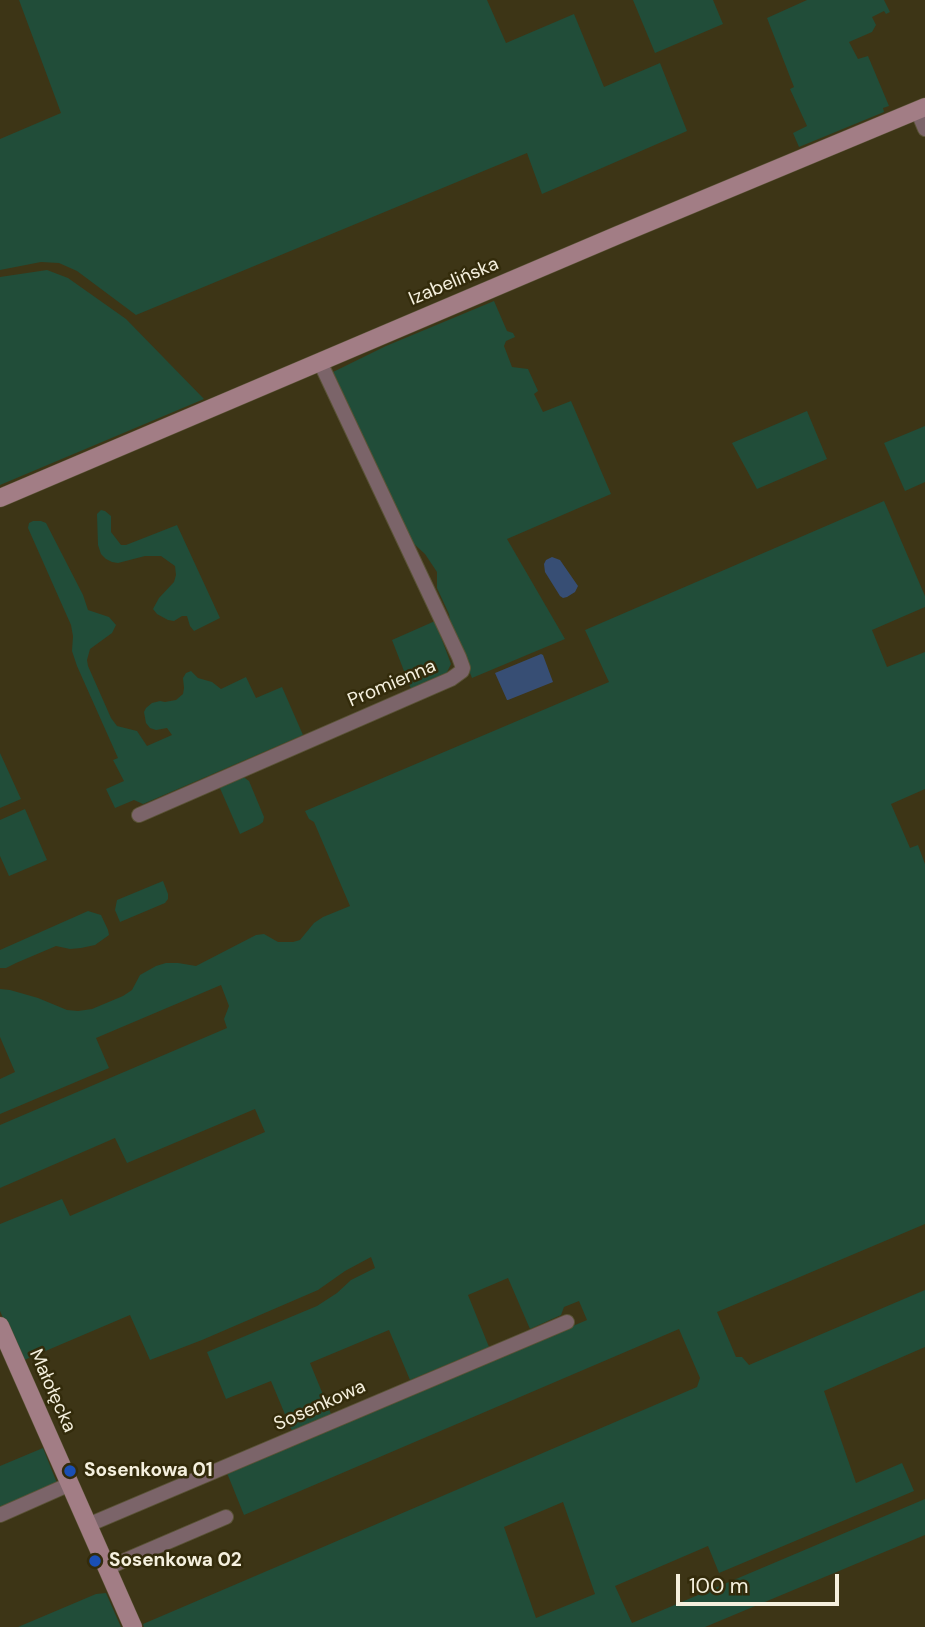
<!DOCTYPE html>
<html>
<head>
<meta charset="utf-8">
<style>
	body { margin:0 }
	#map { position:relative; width:925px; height:1627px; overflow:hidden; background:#3d3516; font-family:"DM Sans",sans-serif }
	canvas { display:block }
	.scale { position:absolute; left:676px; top:1574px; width:163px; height:32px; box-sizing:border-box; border:4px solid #f5f0de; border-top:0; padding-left:9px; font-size:21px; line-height:24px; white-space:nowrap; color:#f5f0de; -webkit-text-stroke:5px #332b0b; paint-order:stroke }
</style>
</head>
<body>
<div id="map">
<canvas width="925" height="1627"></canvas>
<div class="scale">100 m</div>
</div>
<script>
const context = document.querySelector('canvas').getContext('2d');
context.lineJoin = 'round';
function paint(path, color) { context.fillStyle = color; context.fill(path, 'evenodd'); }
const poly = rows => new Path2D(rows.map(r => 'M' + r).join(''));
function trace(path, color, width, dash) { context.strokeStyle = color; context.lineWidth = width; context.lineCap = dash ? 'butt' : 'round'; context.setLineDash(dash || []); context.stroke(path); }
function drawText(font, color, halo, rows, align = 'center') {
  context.font = font + ' "DM Sans",sans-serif'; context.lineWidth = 5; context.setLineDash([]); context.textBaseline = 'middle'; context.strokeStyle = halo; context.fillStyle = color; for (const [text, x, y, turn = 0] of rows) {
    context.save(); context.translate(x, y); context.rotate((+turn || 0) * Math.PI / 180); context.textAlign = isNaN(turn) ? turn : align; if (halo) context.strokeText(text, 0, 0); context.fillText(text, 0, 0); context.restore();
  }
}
const green = poly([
	[19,0,487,0,506,43,574,14,604,87,660,63,687,131,542,194,527,153,136,315,77,271,59,263,41,262,0,270,0,139,61,113],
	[633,0,713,0,723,24,655,53],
	[807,0,884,0,890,12,886,14,884,11,872,17,876,25,872,32,849,42,858,59,868,56,889,106,883,108,884,112,799,147,793,133,807,126,790,89,794,87,767,18],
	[47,270,68,278,126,319,204,399,0,485,0,277],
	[494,301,507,331,513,333,515,337,506,341,504,346,512,367,528,369,538,391,534,394,543,412,571,401,611,494,507,539,565,639,472,678,451,625,449,614,437,588,437,572,425,554,413,543,333,372,386,346],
	[807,411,827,459,757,489,732,443],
	[925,426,925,482,905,491,884,443],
	[884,501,925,596,925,607,872,630,887,667,925,652,925,789,891,804,910,848,918,845,925,864,925,1224,717,1312,736,1357,742,1357,749,1365,925,1290,925,1347,824,1391,856,1483,902,1463,914,1491,719,1573,708,1546,615,1586,632,1623,925,1499,925,1535,705,1627,144,1627,143,1624,697,1387,700,1378,679,1329,244,1515,227,1473,587,1320,579,1301,564,1307,561,1315,530,1329,508,1278,468,1295,489,1347,410,1380,389,1330,310,1363,331,1414,292,1431,271,1381,226,1399,207,1352,317,1306,337,1293,351,1280,375,1268,371,1257,345,1271,318,1290,202,1340,150,1360,130,1315,22,1361,0,1311,0,1224,62,1199,70,1216,265,1132,255,1109,127,1163,115,1138,0,1188,0,1125,227,1028,224,1019,229,1006,221,985,96,1038,109,1068,0,1114,0,1079,15,1072,0,1037,0,989,10,990,38,998,67,1010,78,1011,92,1009,123,996,132,990,140,975,156,966,166,963,178,963,196,966,256,935,264,934,278,942,293,942,300,940,314,923,323,917,350,906,314,822,309,819,305,811,609,682,585,630],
	[563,1502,595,1594,536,1618,504,1527],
	[101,510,105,511,111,516,111,532,121,545,126,545,177,525,220,618,194,631,190,626,187,616,182,616,174,621,168,620,157,614,153,609,159,598,174,582,176,575,175,566,161,556,145,556,118,563,112,562,106,559,101,554,98,545,97,514],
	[33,521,41,521,46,523,83,595,88,610,109,617,116,625,112,633,90,649,87,660,88,666,111,718,117,726,137,731,147,746,172,735,167,728,156,730,150,728,146,723,144,712,146,708,152,703,160,701,165,702,176,700,183,694,184,688,183,678,186,673,191,671,198,678,212,682,221,689,246,677,256,698,282,687,303,735,143,804,134,800,115,808,106,789,124,781,113,760,118,758,77,666,72,651,73,636,71,625,28,528,29,523],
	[435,621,451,664,446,674,411,689,392,640],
	[0,753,21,799,0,808],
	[242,776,249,781,264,817,263,822,259,825,240,834,219,786],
	[25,809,47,860,9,876,0,856,0,820],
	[163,881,168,894,168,899,165,903,120,922,115,910,117,900],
	[88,911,101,915,108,930,109,935,95,945,81,948,70,949,56,946,16,963,6,968,0,968,0,950],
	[43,1448,57,1483,0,1508,0,1466],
	[106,1593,121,1627,18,1627,96,1594]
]);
const water = poly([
	[552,557,560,560,578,586,575,592,567,597,563,598,560,596,545,572,544,564,546,560],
	[541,654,543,655,553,682,508,700,507,700,495,673]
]);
const street = poly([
	[917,110,925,129],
	[139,815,451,679,462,671,463,668,459,657,320,362],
	[0,1515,70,1484],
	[88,1525,567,1322],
	[107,1568,226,1517]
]);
const secondary = poly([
	[0,498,618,235,925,107],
	[0,1326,133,1627]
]);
const markers = [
	[70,1471,7,"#1a4fb4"],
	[95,1561,7,"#1a4fb4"]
];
const streetNames = [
	["Izabelińska",454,282,-23],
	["Promienna",392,684,-23],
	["Małołęcka",52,1391,66],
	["Sosenkowa",320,1406,-24]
];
const poiNames = [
	["Sosenkowa 01",84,1471],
	["Sosenkowa 02",109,1561]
];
paint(green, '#214d39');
paint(water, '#374e74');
trace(street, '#5a5336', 16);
trace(secondary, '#5a5336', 19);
trace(street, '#7b6469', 14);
trace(secondary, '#a27d85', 18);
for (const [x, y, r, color] of markers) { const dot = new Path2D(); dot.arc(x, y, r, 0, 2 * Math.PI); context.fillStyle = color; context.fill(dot); trace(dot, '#332b0b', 2.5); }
drawText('19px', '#f5f0de', '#332b0b', streetNames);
drawText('bold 19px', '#f5f0de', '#332b0b', poiNames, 'left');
</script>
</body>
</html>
